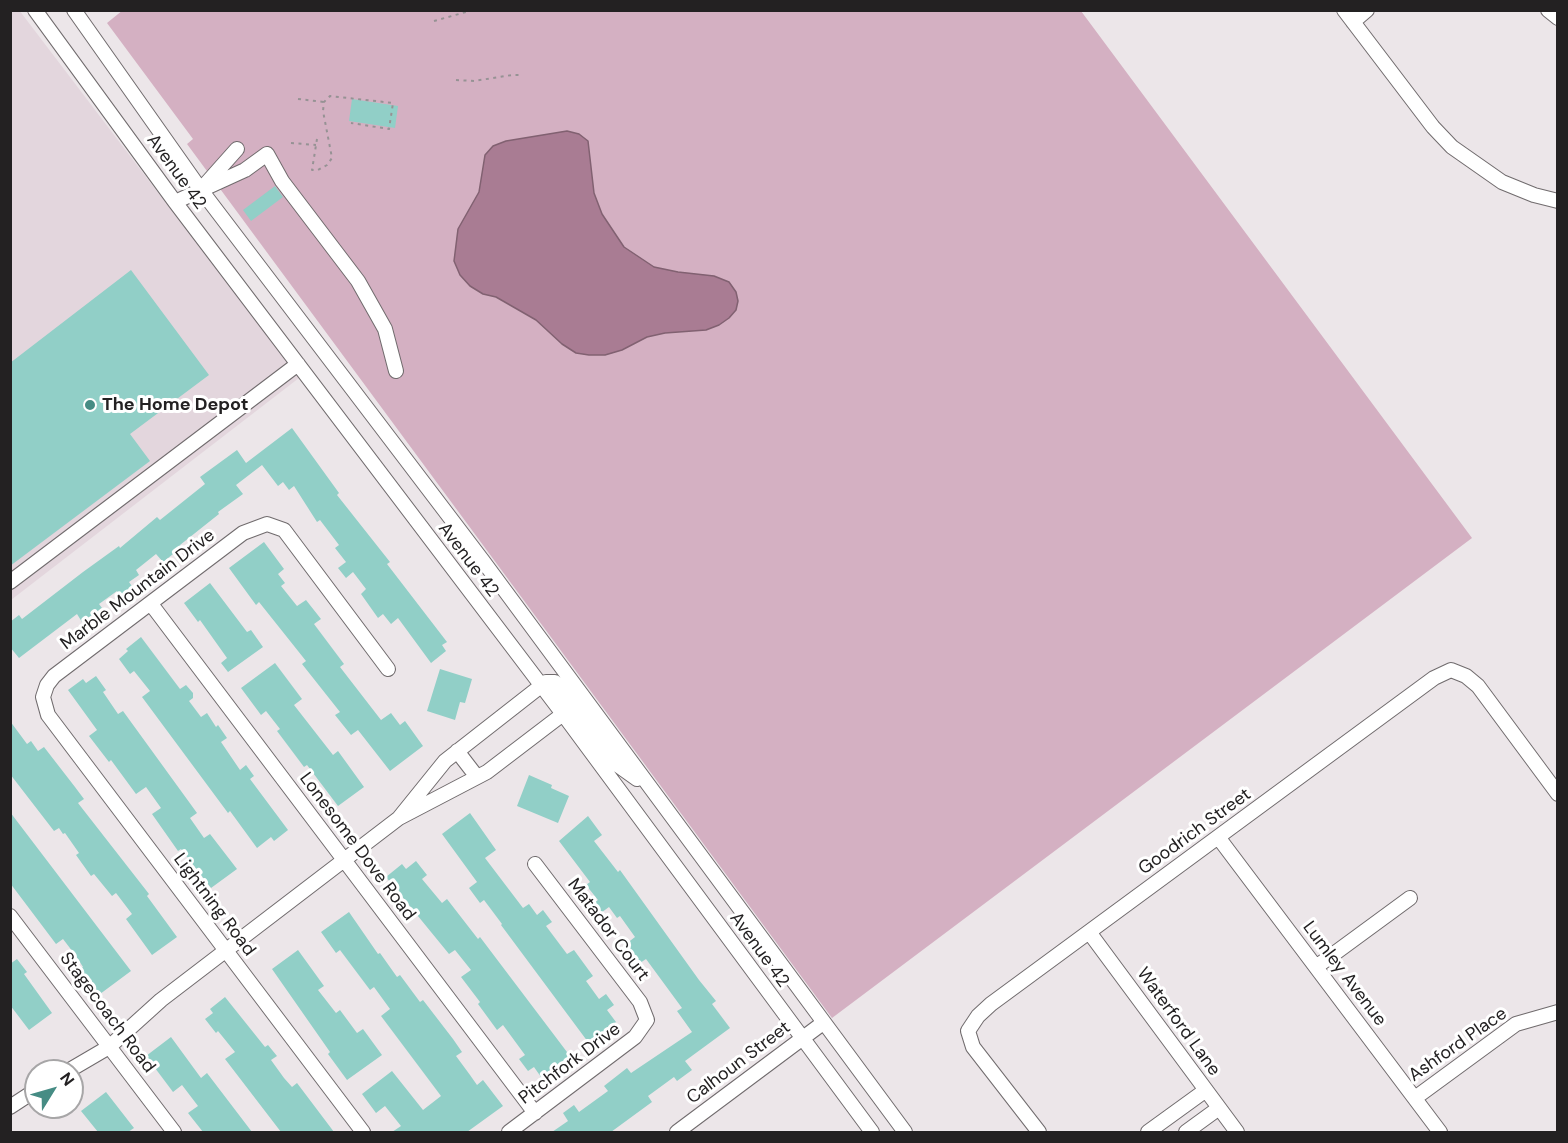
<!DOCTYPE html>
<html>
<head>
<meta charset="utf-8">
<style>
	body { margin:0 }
	#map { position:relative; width:1568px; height:1143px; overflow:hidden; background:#ece6e9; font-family:"DM Sans",sans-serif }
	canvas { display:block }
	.frame { position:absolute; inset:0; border:12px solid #232122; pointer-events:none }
	.north { position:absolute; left:24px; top:1059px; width:60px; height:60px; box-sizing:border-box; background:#fff; border:2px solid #a7a6a7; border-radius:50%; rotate:53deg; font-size:16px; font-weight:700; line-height:24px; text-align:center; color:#232122 }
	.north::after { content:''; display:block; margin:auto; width:21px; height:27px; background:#468c84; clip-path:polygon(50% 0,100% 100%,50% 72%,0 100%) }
</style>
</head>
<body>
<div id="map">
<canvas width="1568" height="1143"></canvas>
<div class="frame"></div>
<div class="north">N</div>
</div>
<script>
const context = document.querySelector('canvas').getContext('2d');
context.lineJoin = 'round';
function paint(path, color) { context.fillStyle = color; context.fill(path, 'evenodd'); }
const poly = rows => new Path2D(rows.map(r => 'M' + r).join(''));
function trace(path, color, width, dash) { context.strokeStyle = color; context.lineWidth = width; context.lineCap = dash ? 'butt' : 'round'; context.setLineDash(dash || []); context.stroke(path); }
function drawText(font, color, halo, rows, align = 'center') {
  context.font = font + ' "DM Sans",sans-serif'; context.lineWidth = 6; context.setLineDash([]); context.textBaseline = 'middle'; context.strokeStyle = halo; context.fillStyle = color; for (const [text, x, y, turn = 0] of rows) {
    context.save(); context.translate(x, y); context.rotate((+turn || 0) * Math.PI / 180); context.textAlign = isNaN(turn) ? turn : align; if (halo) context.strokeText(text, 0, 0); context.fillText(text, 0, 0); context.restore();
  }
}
const built = poly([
	[19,10,299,378,11,600,10,11]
]);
const green = poly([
	[123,10,1081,11,1472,538,832,1018,187,144,193,139,107,23]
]);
const water = poly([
	[567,131,579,134,588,141,594,193,602,214,624,247,654,267,678,272,714,276,729,282,736,292,738,301,736,310,729,318,719,325,706,330,665,333,647,337,622,350,605,355,589,355,576,353,562,344,536,320,496,297,483,294,470,286,460,275,454,261,458,229,479,192,485,155,493,146,506,141,567,131]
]);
const building = poly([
	[352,99,398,106,395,128,349,121],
	[275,186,283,197,251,221,243,210],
	[131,270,209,375,130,434,150,461,10,566,10,363],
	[292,428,339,493,337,495,390,562,387,564,447,642,442,645,446,651,431,663,398,618,391,624,383,614,378,618,361,594,366,589,353,572,346,578,338,568,346,562,335,548,339,545,320,520,317,522,294,486,289,490,283,482,278,486,262,465,236,485,243,494,218,512,219,514,180,545,182,547,163,562,156,554,136,570,139,575,129,582,134,589,121,598,117,591,99,604,102,608,82,622,77,614,19,658,10,647,10,622,19,615,22,619,83,572,119,546,120,548,157,517,160,520,205,484,200,477,237,450,246,463],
	[264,542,284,569,278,574,285,583,281,586,297,606,306,600,321,619,314,624,344,664,340,667,381,720,391,713,400,725,405,721,423,746,390,771,358,730,351,735,335,715,340,712,302,664,306,661,259,602,256,605,229,568],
	[210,583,247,632,251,630,263,647,228,672,221,663,227,658,200,620,198,622,184,603],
	[141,637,180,689,186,685,193,693,193,698,189,701,201,717,207,713,216,727,218,725,227,738,221,742,240,770,246,765,254,776,250,779,288,830,274,841,271,837,257,848,230,811,228,813,142,697,150,691,134,671,130,674,119,659,128,651,126,649],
	[275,663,302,699,294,705,333,755,338,751,364,787,338,806,307,765,304,767,277,731,280,729,266,711,261,715,241,688],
	[440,669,472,679,465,703,460,702,455,720,427,711],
	[96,676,106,690,103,692,118,714,123,711,197,813,190,818,204,838,210,834,237,869,211,888,181,849,178,851,152,814,161,808,146,787,136,794,111,760,109,762,89,736,97,730,68,690,83,679,86,683],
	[10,721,27,744,31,741,38,751,44,747,75,787,84,799,78,803,149,894,147,896,177,937,152,955,126,919,132,914,116,893,112,896,94,874,91,876,76,855,79,853,65,833,63,834,59,828,54,831,10,774],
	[529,775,552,785,551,788,569,796,558,823,517,806],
	[10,812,131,971,96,997,77,971,83,967,76,956,63,939,56,944,10,883],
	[470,813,496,850,485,858,523,908,529,904,537,915,543,910,552,922,546,926,567,954,574,950,593,976,586,981,599,999,606,994,614,1005,607,1010,616,1022,588,1042,501,925,502,924,484,900,480,903,469,888,477,882,442,834],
	[588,816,602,835,594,841,618,872,620,870,699,980,716,1001,712,1004,730,1028,685,1061,692,1070,677,1081,674,1077,648,1096,652,1102,611,1132,552,1132,568,1121,563,1113,574,1105,579,1112,608,1091,604,1086,627,1068,631,1073,692,1032,677,1011,682,1008,646,959,640,963,626,944,635,937,620,916,617,918,609,907,598,915,591,905,598,900,586,885,590,882,559,841],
	[416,861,427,875,422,879,442,903,447,899,478,939,480,937,570,1056,541,1077,534,1067,528,1071,519,1059,525,1055,503,1025,497,1030,478,1004,480,1002,461,977,471,970,455,950,449,954,386,877,402,864,406,869],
	[349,912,378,954,380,953,397,977,400,975,420,1002,423,1000,453,1039,462,1052,456,1056,470,1075,477,1085,483,1080,503,1106,467,1132,392,1132,401,1126,385,1106,376,1113,362,1094,392,1071,423,1110,441,1096,381,1016,390,1009,374,987,370,990,340,950,336,953,321,932],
	[298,950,324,986,318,990,336,1013,340,1010,357,1033,363,1029,382,1055,347,1080,328,1054,330,1052,272,969],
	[17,959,27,972,24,974,52,1013,29,1030,10,1005,10,964],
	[225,997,265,1047,268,1045,277,1056,271,1060,284,1078,292,1087,297,1083,334,1132,281,1132,225,1059,235,1052,218,1031,216,1033,205,1019,213,1013,210,1009],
	[171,1037,201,1078,207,1073,252,1132,203,1132,188,1113,198,1106,182,1085,173,1092,146,1056],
	[106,1092,134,1128,128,1132,98,1132,81,1111]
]);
const path = poly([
	[434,21,466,12],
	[456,80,474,81,512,75,521,75],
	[298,99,324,102],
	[317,139,312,170,318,170,327,165,332,158,323,111,324,102,330,96,393,103,389,129,351,123],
	[291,143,316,145]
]);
const minor = poly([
	[35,10,175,202,563,714,872,1132],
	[74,10,201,190,483,561,905,1132],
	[1344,10,1433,127,1452,147,1502,182,1534,195,1558,201],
	[1548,10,1558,18],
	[1353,22,1367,10],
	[204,186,237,149],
	[175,202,245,170,267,154,282,181,358,281,385,329,396,371],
	[10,582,298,364],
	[151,604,535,1113],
	[563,714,487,772,399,818,445,761,546,682,555,682,616,764,637,779],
	[457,751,477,777],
	[1218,837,1440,1132],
	[10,916,174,1132],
	[1089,932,1237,1132],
	[1316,967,1410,898],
	[68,1071,109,1047,161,1000,399,818],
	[1415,1098,1516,1024,1558,1012],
	[10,1107,36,1090],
	[363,1132,48,715,43,697,47,685,54,676,243,533,267,524,284,530,388,669],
	[509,1132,635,1037,647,1020,640,1002,535,864],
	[677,1132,823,1023],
	[1039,1132,973,1047,968,1031,978,1016,991,1004,1434,678,1451,670,1466,676,1478,686,1558,794],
	[1148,1132,1206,1090],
	[1186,1132,1219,1108]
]);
const markers = [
	[90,405,6,"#468c84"]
];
const streetNames = [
	["Avenue 42",176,172,54],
	["Avenue 42",468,560,53],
	["Marble Mountain Drive",138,590,-37],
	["Goodrich Street",1195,832,-36],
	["Lonesome Dove Road",357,847,53],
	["Lightning Road",214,905,53],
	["Matador Court",608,930,53],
	["Avenue 42",759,950,54],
	["Lumley Avenue",1344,974,53],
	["Stagecoach Road",107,1013,53],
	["Waterford Lane",1178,1022,54],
	["Ashford Place",1458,1045,-35],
	["Calhoun Street",739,1063,-37],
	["Pitchfork Drive",570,1064,-37]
];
const poiNames = [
	["The Home Depot",102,405]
];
paint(built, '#e3d6dd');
paint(green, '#d4b0c2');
paint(water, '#a97c93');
trace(water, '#816171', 1.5);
paint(building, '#91cfc7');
trace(minor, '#706b6d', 16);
trace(path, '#969294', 2, [3, 4.5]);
trace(minor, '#fff', 14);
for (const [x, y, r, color] of markers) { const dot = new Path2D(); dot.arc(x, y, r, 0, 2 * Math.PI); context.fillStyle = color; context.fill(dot); trace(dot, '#fff', 2); }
drawText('18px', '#232122', '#fff', streetNames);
drawText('bold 18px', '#232122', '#fff', poiNames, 'left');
</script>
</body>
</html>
